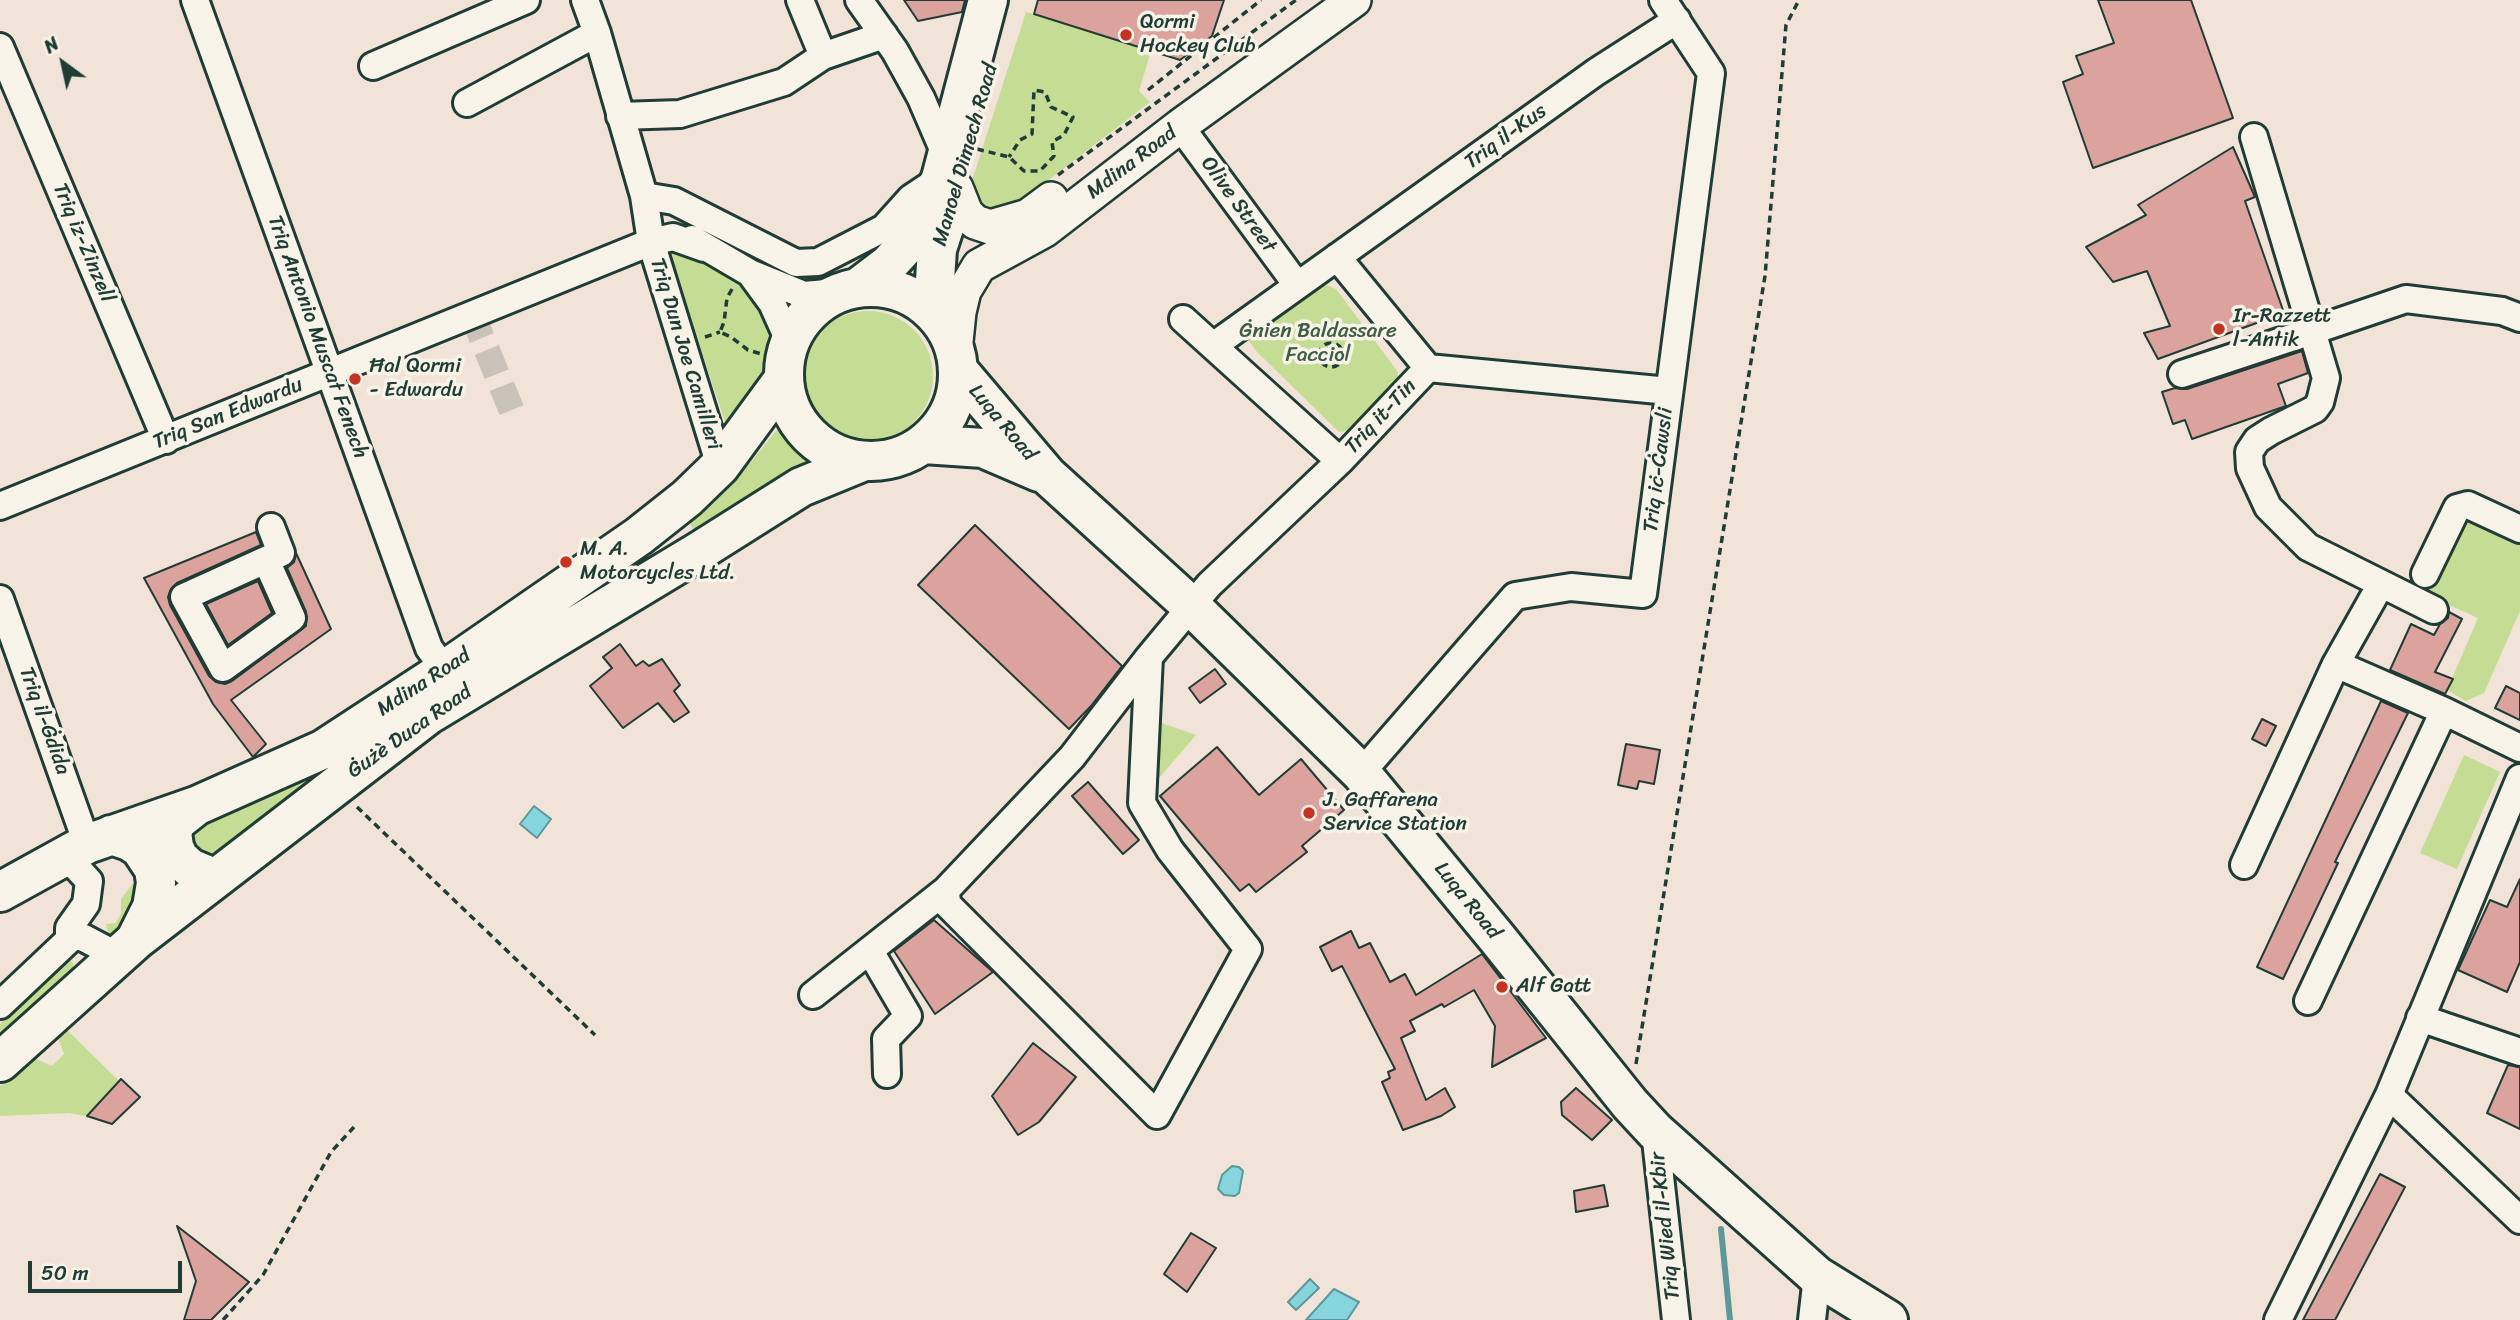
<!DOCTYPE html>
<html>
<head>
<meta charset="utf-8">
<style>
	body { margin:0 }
	#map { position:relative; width:2520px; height:1320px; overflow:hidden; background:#f2e3d9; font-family:Sriracha,sans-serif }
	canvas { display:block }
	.north { position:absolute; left:28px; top:28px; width:70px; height:70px; -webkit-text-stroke:5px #f7f3e8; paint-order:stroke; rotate:327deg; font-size:19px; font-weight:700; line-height:28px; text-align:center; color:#1f3d34 }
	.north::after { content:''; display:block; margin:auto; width:24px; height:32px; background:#1f3d34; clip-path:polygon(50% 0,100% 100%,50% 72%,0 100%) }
	.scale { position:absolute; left:28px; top:1261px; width:154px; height:32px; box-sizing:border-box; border:4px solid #1f3d34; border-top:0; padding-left:9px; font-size:21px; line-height:24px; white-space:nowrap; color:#1f3d34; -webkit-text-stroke:5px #f7f3e8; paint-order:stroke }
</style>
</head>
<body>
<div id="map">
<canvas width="2520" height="1320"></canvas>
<div class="north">N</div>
<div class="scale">50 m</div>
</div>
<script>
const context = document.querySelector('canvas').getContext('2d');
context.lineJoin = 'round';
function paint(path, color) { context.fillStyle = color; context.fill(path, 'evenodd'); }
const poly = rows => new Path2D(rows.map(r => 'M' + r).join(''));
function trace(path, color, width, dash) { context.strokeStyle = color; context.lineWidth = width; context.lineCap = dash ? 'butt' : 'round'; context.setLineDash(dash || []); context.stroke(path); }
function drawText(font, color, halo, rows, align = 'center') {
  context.font = font + ' Sriracha,sans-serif'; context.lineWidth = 7; context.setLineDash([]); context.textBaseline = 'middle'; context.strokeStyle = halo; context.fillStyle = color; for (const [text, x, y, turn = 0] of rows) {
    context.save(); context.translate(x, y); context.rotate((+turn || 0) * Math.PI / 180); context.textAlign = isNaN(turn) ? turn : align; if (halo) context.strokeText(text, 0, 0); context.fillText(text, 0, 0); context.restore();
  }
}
const built = poly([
	[1825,1306,1854,1320,1817,1320]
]);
const green = poly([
	[1026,12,1151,51,1139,91,1150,102,1011,209,988,213,973,205,970,187],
	[666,246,751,285,775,332,767,375,728,430],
	[1327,285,1336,289,1398,372,1398,386,1351,430,1339,432,1257,352,1247,338,1255,329,1316,287],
	'803 376a65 65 0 1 1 130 0a65 65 0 1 1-130 0Z',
	[780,426,797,448,817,462,695,533,687,518,751,462],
	[2462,516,2520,536,2520,611,2484,693,2466,701,2447,690,2478,618,2427,595],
	[635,558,640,567,218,857,207,860,194,854,188,832],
	[1159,722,1196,735,1159,778],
	[2464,755,2500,772,2457,869,2420,853],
	[139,857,140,901,116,932,108,934,106,924,116,923,121,913,121,899,134,882,133,871],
	[70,960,73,963,73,970,0,1037,0,1024,62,961],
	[64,1027,118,1080,87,1116,69,1113,0,1116,0,1086,32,1057,52,1066,64,1054,57,1034]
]);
const water = poly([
	[534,806,551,819,537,838,520,824,534,806],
	[1232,1166,1239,1167,1243,1171,1239,1193,1235,1196,1224,1195,1218,1189,1222,1175,1232,1166],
	[1310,1279,1319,1288,1296,1310,1288,1302,1310,1279],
	[1334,1289,1359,1302,1347,1320,1306,1320,1334,1289]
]);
const stream = poly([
	[1721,1229,1730,1320]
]);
const building = poly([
	[904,0,965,0,962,12,918,21,904,0],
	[1038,0,1224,0,1212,36,1180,60,1034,14,1038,0],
	[2098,0,2191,0,2233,118,2093,168,2063,82,2083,74,2076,56,2114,43,2098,0],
	[2233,147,2255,197,2245,201,2284,313,2158,359,2144,333,2170,326,2147,271,2113,282,2086,247,2146,215,2138,205,2233,147],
	[2302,351,2308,373,2278,384,2286,406,2192,439,2185,420,2173,424,2162,392,2175,388,2187,389,2302,351],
	[975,525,1122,666,1091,706,1069,729,918,585,975,525],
	[256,532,261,545,177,583,171,589,168,597,170,605,209,676,216,682,225,684,232,681,306,626,306,612,287,568,294,562,296,553,331,629,231,700,266,744,253,757,213,704,144,578,256,532],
	[258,581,272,613,228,645,206,604,258,581],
	[2449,612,2462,619,2435,672,2453,679,2445,694,2390,670,2411,624,2434,635,2440,624,2448,618,2449,612],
	[620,644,636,666,643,661,649,666,662,659,680,685,674,691,689,712,674,722,658,703,623,728,590,686,612,668,603,657,620,644],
	[1215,669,1226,684,1200,703,1189,688,1215,669],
	[2506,686,2520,693,2520,720,2495,708,2506,686],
	[2381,701,2408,713,2335,862,2338,863,2283,979,2257,967,2381,701],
	[2262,719,2276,726,2266,746,2252,739,2262,719],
	[1626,744,1660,750,1654,784,1639,781,1637,789,1618,785,1626,744],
	[1217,747,1259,795,1301,759,1344,810,1302,846,1307,852,1256,892,1249,884,1240,891,1160,796,1217,747],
	[1088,782,1139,840,1123,854,1072,796,1088,782],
	[2520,879,2520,962,2507,992,2458,970,2490,900,2507,907,2520,879],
	[934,920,993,972,935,1014,894,951,934,920],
	[1351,931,1359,948,1370,943,1390,982,1405,974,1416,995,1482,954,1546,1038,1492,1067,1495,1026,1474,990,1444,1007,1442,1004,1410,1021,1415,1031,1401,1038,1426,1100,1445,1088,1455,1107,1441,1116,1403,1130,1382,1082,1390,1078,1388,1072,1395,1069,1342,966,1332,971,1320,947,1351,931],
	[1033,1043,1076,1077,1039,1122,1018,1135,992,1096,1033,1043],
	[2508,1065,2520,1067,2520,1129,2487,1113,2508,1065],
	[121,1079,140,1097,112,1124,87,1116,121,1079],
	[1576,1088,1612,1120,1592,1140,1562,1115,1561,1102,1576,1088],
	[2380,1174,2405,1187,2335,1320,2303,1320,2380,1174],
	[1604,1185,1608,1206,1576,1212,1574,1191,1604,1185],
	[177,1226,249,1282,211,1320,184,1320,196,1281,177,1226],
	[1191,1233,1216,1248,1187,1292,1164,1274,1191,1233]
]);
const minorTunnel = poly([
	[472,314,514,416]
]);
const path = poly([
	[1148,90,1261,0],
	[977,149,1009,157,1024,171,1040,171,1054,156,1052,142,1064,135,1073,117,1051,107,1045,92,1034,90,1032,134,1020,140,1009,157],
	[1058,175,1296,0],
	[732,289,727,298,724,322,720,332,731,337,748,350,768,356],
	[705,337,720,332],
	'1319 355a12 12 0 1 1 24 0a12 12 0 1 1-24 0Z',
	[357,807,595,1035],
	[1636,1064,1765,276,1786,25,1799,0],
	[223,1320,263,1275,331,1152,354,1127]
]);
const minor = poly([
	[195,0,429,648,445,670],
	[585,0,597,33,644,196,651,242,720,466],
	[800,0,823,56],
	[859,0,895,51,921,98,946,156],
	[0,47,166,440],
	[373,66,526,0],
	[467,103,597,33],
	[620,116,680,114,784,82,823,56,884,35],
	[1180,126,1297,285],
	[2254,137,2312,331,2406,299,2502,311,2520,318],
	[644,196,674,201,796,263,818,262,884,228,911,198,941,178],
	[692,239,750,273,804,295,838,292],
	[1337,257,1428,368],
	[750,273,772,303,789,341],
	[1183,319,1340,461],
	[1213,346,1596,72,1677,20],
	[2182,374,2312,331,2326,378,2320,402,2315,409,2271,431,2257,440,2249,452,2250,468,2268,507,2308,547,2434,610],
	[0,506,651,242,673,237,704,248],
	[266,560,292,618,223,668,184,597,281,553,271,527],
	[2425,574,2457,508,2468,505,2520,529],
	[0,599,87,844],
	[1149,657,1142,803,1170,850,1248,949,1157,1115,947,904,946,890,1072,757,1149,657,1209,585,1340,461,1428,368,1669,391],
	[2336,664,2444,711,2520,748],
	[1361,773,1515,596,1571,587,1643,594,1711,73,1663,0],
	[66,856,89,881,86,904,69,928,69,938],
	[2244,865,2336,664,2381,584],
	[870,951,908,1016,886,1039,887,1074],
	[813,995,946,890],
	[2308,1001,2444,711],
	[0,1005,73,936,84,938,118,956],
	[2420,1018,2520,1052],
	[2389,1095,2520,1220],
	[1655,1131,1676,1320],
	[1812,1320,1817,1276],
	[2278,1320,2389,1095,2520,778]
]);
const major = poly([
	[956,188,966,213,975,222,990,227,1028,216,1051,199],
	[955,351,959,312,964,291,979,266,1045,230,1180,126,1354,0]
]);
const highway = poly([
	'784 374a87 87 0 1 1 174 0a87 87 0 1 1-174 0Z',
	[859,287,888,265,911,240,932,201,941,178,988,0],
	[933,311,937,249,954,197],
	[958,370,1047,475,1191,606,1361,773,1497,938,1630,1104,1655,1131,1817,1276,1888,1320],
	[924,444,983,448,1039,472],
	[196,806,177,821,172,832,174,847,179,858,190,868,214,878],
	[111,835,129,841,140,848,154,869,156,883,152,907,136,939],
	[0,892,87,844,196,806,324,749,445,670,639,536,687,498,720,466,783,380],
	[0,1062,136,940,428,715,698,552,801,487,862,462]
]);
const markers = [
	[1126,35,7,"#c8321e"],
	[2219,329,7,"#c8321e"],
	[355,379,7,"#c8321e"],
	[566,562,7,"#c8321e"],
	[1309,813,7,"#c8321e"],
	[1502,987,7,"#c8321e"]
];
const poiNames = [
	["Qormi",1140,23],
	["Hockey Club",1140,47],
	["Ir-Razzett",2233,317],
	["l-Antik",2233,341],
	["Ħal Qormi",369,367],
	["- Edwardu",369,391],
	["M. A.",580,550],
	["Motorcycles Ltd.",580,574],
	["J. Gaffarena",1323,801],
	["Service Station",1323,825],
	["Alf Gatt",1516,987]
];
const streetNames = [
	["Triq il-Kus",1506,137,-36],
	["Manoel Dimech Road",966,155,-74],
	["Mdina Road",1132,163,-37],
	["Olive Street",1238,205,54],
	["Triq iz-Zinzell",83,243,67],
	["Triq Antonio Muscat Fenech",317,337,70],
	["Triq Dun Joe Camilleri",685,354,73],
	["Triq San Edwardu",228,414,-22],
	["Triq it-Tin",1381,417,-47],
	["Luqa Road",1002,423,50],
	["Triq iċ-Ċawsli",1659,470,-83],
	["Mdina Road",424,683,-33],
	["Triq il-Ġdida",44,721,70],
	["Ġużè Duca Road",410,732,-35],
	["Luqa Road",1467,901,51],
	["Triq Wied il-Kbir",1666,1226,-96]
];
const parkNames = [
	["Ġnien Baldassare",1318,332],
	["Facciol",1318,356]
];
paint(built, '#ebd0c7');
paint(green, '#c4dc93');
paint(water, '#84d5de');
trace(water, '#5c989a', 2);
trace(stream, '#5c989a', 6);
paint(building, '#dca29e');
trace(building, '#1f3d34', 2);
trace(minorTunnel, '#c8c2b8', 26, [26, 13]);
trace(minor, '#1f3d34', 32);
trace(major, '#1f3d34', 38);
trace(highway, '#1f3d34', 44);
trace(path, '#1f3d34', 3.5, [7, 5]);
trace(minor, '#f7f3e8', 26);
trace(major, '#f7f3e8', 33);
trace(highway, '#f7f3e8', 38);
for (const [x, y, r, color] of markers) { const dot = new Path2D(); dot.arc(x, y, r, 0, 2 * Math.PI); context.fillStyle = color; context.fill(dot); trace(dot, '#f7f3e8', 2.5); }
drawText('21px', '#1f3d34', '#f7f3e8', poiNames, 'left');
drawText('21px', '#1f3d34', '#f7f3e8', streetNames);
drawText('21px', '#405d47', '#f7f3e8', parkNames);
</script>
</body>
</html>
